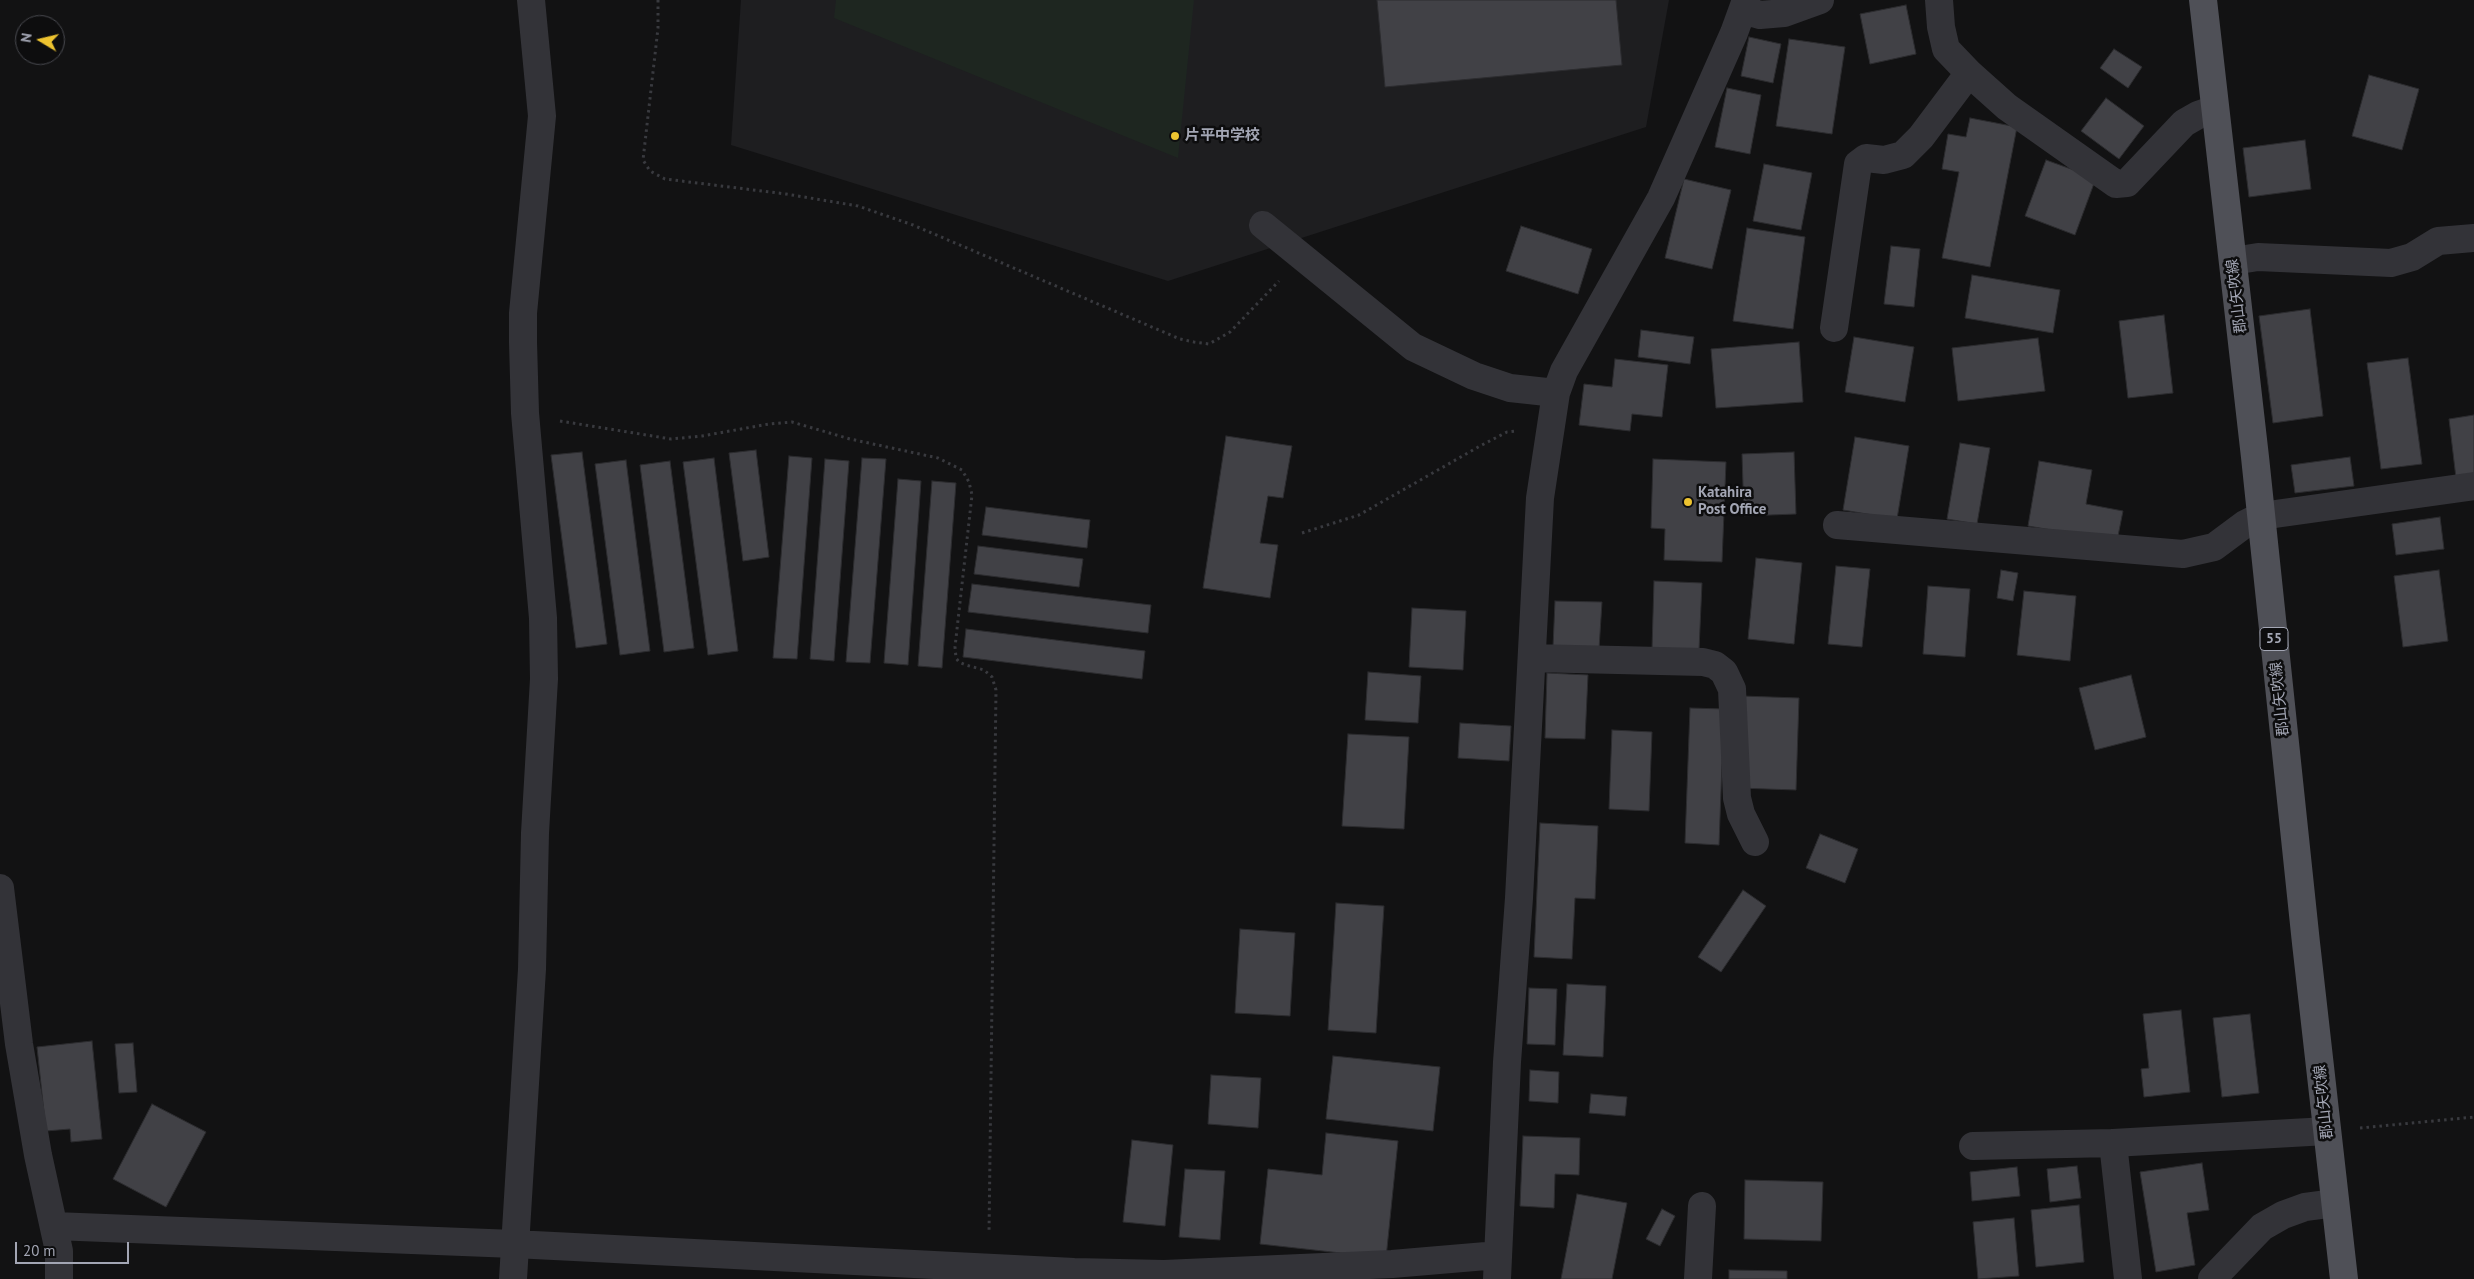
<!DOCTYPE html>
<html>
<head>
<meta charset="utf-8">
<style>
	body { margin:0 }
	#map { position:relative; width:2474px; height:1279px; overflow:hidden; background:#121213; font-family:"PT Sans",sans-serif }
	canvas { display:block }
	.north { position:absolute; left:15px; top:15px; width:50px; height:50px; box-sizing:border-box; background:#0d0d0e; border:1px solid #494a50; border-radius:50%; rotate:279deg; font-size:14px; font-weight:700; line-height:20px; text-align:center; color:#a3a6b4 }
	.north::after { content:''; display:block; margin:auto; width:18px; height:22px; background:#edc330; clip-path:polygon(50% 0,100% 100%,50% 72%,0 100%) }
	.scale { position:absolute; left:15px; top:1242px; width:114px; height:22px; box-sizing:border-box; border:2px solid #a3a6b4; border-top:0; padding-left:6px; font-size:15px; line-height:18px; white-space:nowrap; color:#a3a6b4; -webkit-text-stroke:4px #0d0d0e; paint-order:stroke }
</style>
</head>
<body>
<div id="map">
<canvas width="2474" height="1279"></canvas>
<div class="north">N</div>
<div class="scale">20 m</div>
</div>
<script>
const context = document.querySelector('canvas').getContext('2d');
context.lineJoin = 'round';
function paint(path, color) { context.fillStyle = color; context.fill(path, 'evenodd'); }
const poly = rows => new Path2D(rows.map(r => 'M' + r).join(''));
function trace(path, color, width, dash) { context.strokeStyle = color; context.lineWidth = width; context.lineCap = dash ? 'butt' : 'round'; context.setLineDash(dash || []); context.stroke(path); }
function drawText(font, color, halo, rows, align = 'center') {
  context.font = font + ' "PT Sans","Noto Sans JP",sans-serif'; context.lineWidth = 5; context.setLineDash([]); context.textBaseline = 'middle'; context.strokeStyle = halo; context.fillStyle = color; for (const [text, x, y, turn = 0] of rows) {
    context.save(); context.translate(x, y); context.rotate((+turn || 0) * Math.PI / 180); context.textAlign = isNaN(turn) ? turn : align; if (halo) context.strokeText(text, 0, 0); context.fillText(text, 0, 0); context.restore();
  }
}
const built = poly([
	[741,0,1669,0,1646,127,1168,281,731,145]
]);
const green = poly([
	[836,0,1194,0,1178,158,834,18]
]);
const building = poly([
	[1377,0,1616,0,1622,65,1385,87,1377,0],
	[1906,5,1916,54,1870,64,1860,14,1906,5],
	[1749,37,1781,44,1773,83,1741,76,1749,37],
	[1789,39,1845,47,1832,134,1776,126,1789,39],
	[2114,49,2142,67,2128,88,2100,68,2114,49],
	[2369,75,2419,89,2402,150,2352,136,2369,75],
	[1727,88,1761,95,1750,154,1715,147,1727,88],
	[2106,98,2144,126,2119,159,2081,131,2106,98],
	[1970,118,2017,127,1990,267,1942,258,1959,172,1942,169,1948,134,1966,137,1970,118],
	[2305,140,2311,189,2249,197,2243,148,2305,140],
	[2046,160,2096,178,2075,235,2025,216,2046,160],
	[1764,164,1812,173,1801,230,1753,221,1764,164],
	[1684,179,1731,190,1712,269,1665,258,1684,179],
	[1521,226,1592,249,1578,294,1506,271,1521,226],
	[1747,228,1805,237,1793,329,1733,321,1747,228],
	[1891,246,1920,249,1914,307,1884,304,1891,246],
	[1972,275,2060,290,2053,333,1965,318,1972,275],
	[2310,309,2323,416,2273,423,2259,316,2310,309],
	[2164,315,2173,393,2128,398,2119,321,2164,315],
	[1641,330,1694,337,1690,364,1638,357,1641,330],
	[1854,337,1914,347,1905,402,1845,392,1854,337],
	[2038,338,2045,391,1958,401,1952,348,2038,338],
	[1799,342,1803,402,1716,408,1711,349,1799,342],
	[2408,358,2422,464,2381,469,2367,363,2408,358],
	[1615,359,1668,365,1662,417,1632,414,1630,431,1579,425,1584,384,1612,387,1615,359],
	[2474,415,2474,476,2456,478,2449,419,2474,415],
	[1226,436,1292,446,1283,498,1268,496,1260,543,1278,545,1270,598,1203,588,1226,436],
	[1855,437,1909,446,1897,519,1843,510,1855,437],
	[1960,443,1990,448,1977,524,1947,519,1960,443],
	[756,450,769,557,743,561,729,453,756,450],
	[582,452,607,644,576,648,551,455,582,452],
	[1794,452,1796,514,1744,516,1742,454,1794,452],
	[789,456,812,458,797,659,773,658,789,456],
	[2350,457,2354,486,2295,493,2291,465,2350,457],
	[714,458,738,651,708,655,683,462,714,458],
	[862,458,886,459,870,663,846,662,862,458],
	[825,459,849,461,834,661,810,659,825,459],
	[1653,459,1726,462,1722,562,1664,560,1665,529,1651,528,1653,459],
	[626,460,650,651,620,655,595,464,626,460],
	[670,461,694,648,664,652,640,465,670,461],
	[2039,461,2092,470,2086,504,2123,511,2117,541,2028,526,2039,461],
	[898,479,921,481,908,665,884,663,898,479],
	[932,481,956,483,942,668,918,666,932,481],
	[986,507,1090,520,1087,548,982,535,986,507],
	[2440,517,2444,549,2396,555,2392,524,2440,517],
	[978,546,1083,559,1079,587,974,574,978,546],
	[1756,558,1802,563,1794,644,1748,639,1756,558],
	[1836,566,1870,569,1862,647,1828,644,1836,566],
	[2001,570,2018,573,2013,601,1997,598,2001,570],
	[2439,570,2448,641,2403,647,2394,576,2439,570],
	[1654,581,1702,583,1699,650,1652,649,1654,581],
	[972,584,1151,605,1148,633,968,612,972,584],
	[1928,586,1970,589,1965,657,1923,654,1928,586],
	[2024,591,2076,596,2070,661,2017,655,2024,591],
	[1555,601,1602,602,1599,649,1553,647,1555,601],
	[1412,608,1466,611,1463,670,1409,667,1412,608],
	[966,629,1145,651,1142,679,963,657,966,629],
	[1368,672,1421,676,1418,723,1365,720,1368,672],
	[1547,673,1588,675,1585,739,1545,738,1547,673],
	[2131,675,2146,737,2095,750,2079,688,2131,675],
	[1742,696,1799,698,1796,790,1738,788,1742,696],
	[1690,708,1724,709,1719,845,1685,843,1690,708],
	[1460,723,1511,726,1509,761,1458,758,1460,723],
	[1612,730,1652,732,1649,811,1609,809,1612,730],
	[1348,734,1409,737,1404,829,1342,826,1348,734],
	[1540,823,1598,826,1595,899,1575,898,1572,959,1534,957,1540,823],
	[1820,834,1858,849,1845,883,1806,868,1820,834],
	[1743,890,1766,906,1721,972,1698,957,1743,890],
	[1336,903,1384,906,1376,1033,1328,1030,1336,903],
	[1240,929,1295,933,1290,1016,1235,1013,1240,929],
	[1567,984,1606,986,1603,1057,1563,1055,1567,984],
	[1529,988,1557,989,1555,1045,1527,1044,1529,988],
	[2181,1010,2190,1092,2144,1097,2141,1069,2149,1068,2143,1014,2181,1010],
	[2250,1014,2259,1093,2222,1097,2213,1018,2250,1014],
	[92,1041,102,1139,71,1142,70,1129,46,1131,37,1047,92,1041],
	[133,1043,137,1092,119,1093,115,1044,133,1043],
	[1333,1056,1440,1067,1433,1131,1326,1119,1333,1056],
	[1530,1070,1559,1072,1558,1103,1529,1101,1530,1070],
	[1211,1075,1261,1078,1258,1128,1208,1124,1211,1075],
	[1591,1094,1627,1097,1625,1116,1589,1113,1591,1094],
	[152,1104,206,1132,166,1207,113,1179,152,1104],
	[1326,1133,1398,1141,1386,1258,1260,1244,1268,1169,1322,1175,1326,1133],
	[1523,1136,1580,1138,1579,1175,1555,1174,1554,1208,1520,1206,1523,1136],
	[1132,1140,1173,1145,1165,1226,1123,1222,1132,1140],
	[2202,1163,2209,1210,2187,1213,2195,1265,2156,1272,2140,1172,2202,1163],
	[2077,1166,2081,1198,2050,1202,2047,1169,2077,1166],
	[2017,1167,2020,1196,1972,1201,1970,1172,2017,1167],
	[1185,1169,1225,1171,1220,1240,1179,1237,1185,1169],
	[1745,1180,1823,1182,1821,1241,1744,1239,1745,1180],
	[1577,1194,1627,1203,1612,1279,1561,1279,1577,1194],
	[2079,1205,2084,1262,2036,1267,2031,1210,2079,1205],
	[1662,1209,1675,1216,1660,1246,1646,1239,1662,1209],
	[2014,1218,2019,1276,1978,1279,1973,1222,2014,1218],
	[1729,1270,1787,1271,1787,1279,1729,1279,1729,1270]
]);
const path = poly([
	[658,0,658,28,643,160,650,171,665,179,786,194,858,206,913,225,1180,339,1194,342,1209,344,1230,332,1279,281],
	[560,421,671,439,702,436,769,424,792,422,850,439,938,458,962,470,969,482,972,495,955,647,956,658,959,662,966,665,984,670,992,677,996,690,989,1233],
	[1302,533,1359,515,1480,446,1507,432,1516,431],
	[2360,1128,2474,1117]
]);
const minor = poly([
	[1939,0,1941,27,1946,49,1969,73,2007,107,2116,184,2127,183,2184,123,2198,115,2215,109],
	[1743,10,1760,15,1784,13,1820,0],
	[1263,225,1413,347,1474,376,1510,388,1556,393],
	[2233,261,2258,257,2391,263,2412,257,2438,241,2474,238],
	[1834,328,1858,164,1866,158,1884,160,1903,155,1921,137,1969,73],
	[1837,525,2183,554,2214,547,2245,524,2261,516,2474,486],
	[1532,658,1703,662,1715,665,1724,672,1732,689,1737,798,1741,814,1755,842],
	[0,888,19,1044,38,1155,59,1251,59,1279],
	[2113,1143,2128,1279],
	[1973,1146,2113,1143,2327,1131],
	[54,1226,514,1244,1074,1272,1164,1274,1392,1264,1498,1255],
	[513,1279,532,969,535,833,544,679,543,618,525,413,523,342,523,313,542,116,531,0],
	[1497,1279,1507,1062,1519,898,1540,498,1556,393,1564,371,1661,198,1734,33,1746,0],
	[1698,1279,1702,1206],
	[2212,1279,2262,1227,2283,1215,2305,1207,2335,1203]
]);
const major = poly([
	[2203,0,2255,457,2306,943,2344,1279]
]);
const markers = [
	[1175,136,5,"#edc330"],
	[1688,502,5,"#edc330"]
];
const shields = [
	[2274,639,28]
];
const shieldNames = [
	["55",2274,639]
];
const poiNames = [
	["片平中学校",1185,136],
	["Katahira",1698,493],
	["Post Office",1698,510]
];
const streetNames = [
	["郡山矢吹線",2237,296,-97],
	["郡山矢吹線",2280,699,-96],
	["郡山矢吹線",2324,1102,-96]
];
paint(built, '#1e1e20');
paint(green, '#1e2620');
paint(building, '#414146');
trace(building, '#2c2c2f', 1);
trace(path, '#393a3f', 3, [2.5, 4]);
trace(minor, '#333338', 28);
trace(major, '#4f5057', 28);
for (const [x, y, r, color] of markers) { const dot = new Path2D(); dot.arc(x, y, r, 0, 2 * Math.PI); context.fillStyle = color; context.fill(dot); trace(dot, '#0d0d0e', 2); }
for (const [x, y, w] of shields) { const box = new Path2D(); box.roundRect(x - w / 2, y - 11.5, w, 23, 4); context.fillStyle = '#0d0d0e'; context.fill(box); trace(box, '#a3a6b4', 1); }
drawText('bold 14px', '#a3a6b4', null, shieldNames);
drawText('bold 15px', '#a3a6b4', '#0d0d0e', poiNames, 'left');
drawText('15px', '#a3a6b4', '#0d0d0e', streetNames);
</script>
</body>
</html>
